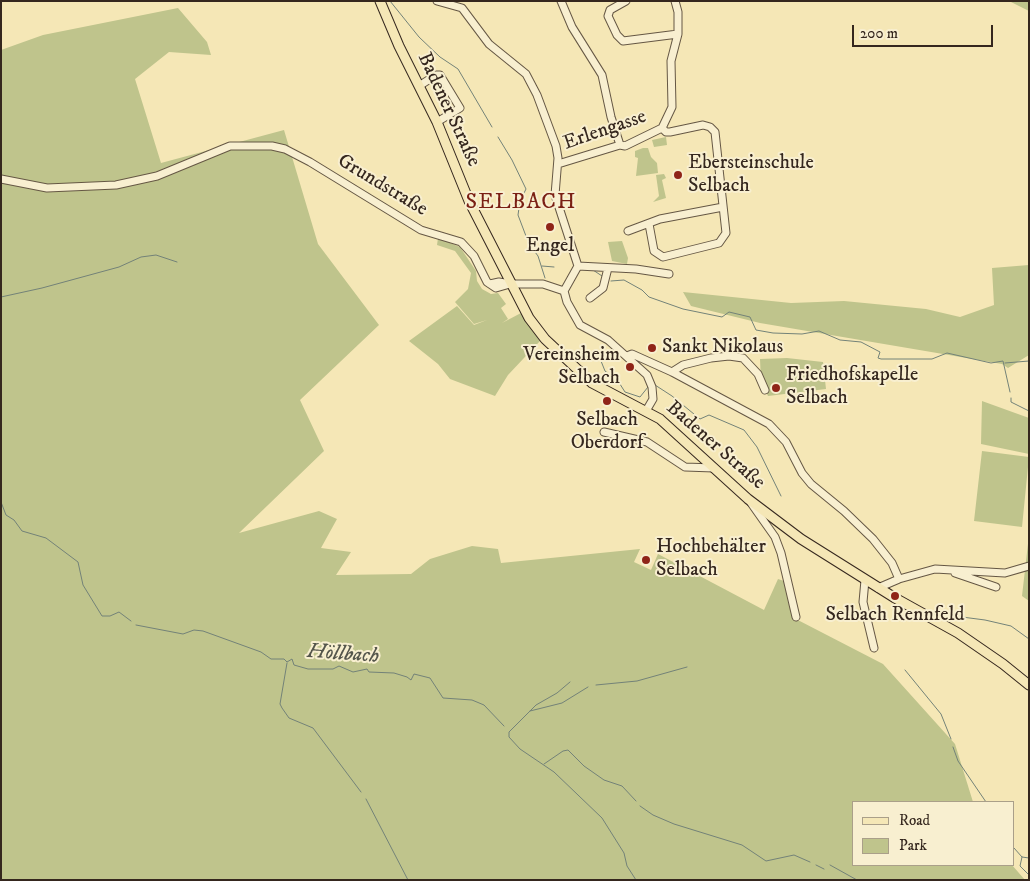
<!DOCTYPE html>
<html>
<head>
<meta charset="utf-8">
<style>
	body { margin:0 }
	#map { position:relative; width:1030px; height:881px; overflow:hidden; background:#f5e7b6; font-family:"IM FELL DW Pica",serif }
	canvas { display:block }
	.frame { position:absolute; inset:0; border:2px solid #35271e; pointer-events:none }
	.legend { position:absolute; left:852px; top:801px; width:162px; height:65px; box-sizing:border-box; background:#f8efd0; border:1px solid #aa9f89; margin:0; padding:6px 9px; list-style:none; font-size:15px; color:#35271e }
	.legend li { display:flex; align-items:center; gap:10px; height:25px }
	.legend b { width:25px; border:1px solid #aa9f89 }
	.scale { position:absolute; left:852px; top:25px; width:141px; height:22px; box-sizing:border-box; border:2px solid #35271e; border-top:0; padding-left:6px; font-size:15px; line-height:18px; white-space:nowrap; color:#35271e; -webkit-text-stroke:4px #f8efd0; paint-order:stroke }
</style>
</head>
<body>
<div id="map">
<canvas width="1030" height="881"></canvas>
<div class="frame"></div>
<ul class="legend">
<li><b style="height:6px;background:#f5e7b6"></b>Road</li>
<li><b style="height:14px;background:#bfc48c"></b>Park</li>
</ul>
<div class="scale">200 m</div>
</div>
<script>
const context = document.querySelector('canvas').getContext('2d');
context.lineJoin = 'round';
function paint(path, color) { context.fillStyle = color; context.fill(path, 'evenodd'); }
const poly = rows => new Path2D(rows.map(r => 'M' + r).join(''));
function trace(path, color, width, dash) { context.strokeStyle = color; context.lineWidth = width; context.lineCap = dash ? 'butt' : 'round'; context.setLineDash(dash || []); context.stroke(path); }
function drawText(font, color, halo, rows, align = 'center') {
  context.font = font + ' "IM FELL DW Pica",serif'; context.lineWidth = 4; context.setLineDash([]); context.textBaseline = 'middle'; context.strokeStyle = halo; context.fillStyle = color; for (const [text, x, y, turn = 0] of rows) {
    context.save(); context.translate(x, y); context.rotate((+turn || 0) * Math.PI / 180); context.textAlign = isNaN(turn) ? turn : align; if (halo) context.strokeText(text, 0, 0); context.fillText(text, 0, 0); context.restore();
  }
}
const green = poly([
	[1009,1,1029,1,1029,11],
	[178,8,207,42,211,55,169,52,135,79,161,163,284,130,318,244,379,325,300,400,324,451,239,533,319,511,337,519,321,548,351,552,336,575,411,574,430,559,472,546,498,549,501,563,640,549,634,562,651,570,658,554,764,610,778,579,784,581,792,617,883,664,955,744,973,802,854,802,854,865,1012,865,1025,880,1,880,1,50,43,35],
	[666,137,667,145,654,147,652,140],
	[643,148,648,148,651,157,657,163,658,173,636,176,638,158,635,157,635,151],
	[664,174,666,178,662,180,666,198,653,202,659,196,656,175],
	[438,238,460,247,476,271,477,281,482,289,491,294,498,293,506,304,501,308,508,319,502,323,521,313,540,341,508,375,495,396,450,379,438,364,409,341,457,306,474,325,487,320,474,324,455,302,468,289,471,273,455,251,437,245],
	[622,241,628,258,627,264,612,261,608,242],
	[1029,265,1029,355,1008,368,1002,364,760,323,691,306,683,292,791,303,844,301,926,309,960,317,994,305,992,268],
	[787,358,823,362,826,389,768,396,761,381,760,359],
	[982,401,1029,418,1029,454,981,444],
	[982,451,1029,457,1022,527,974,521],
	[1029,535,1029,601,1022,596]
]);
const stream = poly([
	[390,1,419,37,440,57,458,69,492,127],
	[498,137,512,160,526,189,520,201,518,215,529,244,538,256,545,278],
	[542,266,554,267],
	[593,270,602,276],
	[611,281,624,280,642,290,649,297,683,309,722,317,729,312,750,317,756,330,773,333,802,334,819,331,840,340,861,342,880,352,878,358,881,359,932,359,947,353,991,363,1003,361,1010,392],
	[1,297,42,288,119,267,141,257,156,255,177,262],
	[597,351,605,371,618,381,625,392,640,397,648,387],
	[1005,363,1029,361],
	[655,385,672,396,700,419,709,415,744,430,757,447,781,496],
	[1011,398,1011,402,1029,411],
	[1,502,6,515,14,520,22,531,46,538,78,562,83,585,102,616,110,616,119,612,131,621],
	[953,612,962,617,985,620,1011,626,1029,639],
	[136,625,183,634,194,630,203,631,261,652,271,659,284,659,287,662,292,659,294,665,308,669,333,669,339,666,353,672,367,669,369,672,394,673,407,677,411,680,414,674,430,678,443,698,472,700,484,705,504,726],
	[287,663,280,704,282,708,289,718,313,728,361,792],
	[905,670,941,714,951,739],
	[570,682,557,693,536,705,509,732,509,737,520,749,554,772,602,818,624,853,627,866,636,880],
	[596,685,637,681,687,667],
	[530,711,562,703,588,687],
	[953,747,958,761,986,802],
	[544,764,563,751,568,750,584,766,604,780,622,786,636,801],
	[366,799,408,880],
	[640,806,653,815,674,824,742,845,766,861,794,855,810,862],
	[1014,848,1022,857,1029,858],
	[1022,857,1020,866,1029,875],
	[816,865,824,869],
	[830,865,857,880]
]);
const minor = poly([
	[437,1,462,8,489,44,526,74,537,95,556,146,558,158,555,195,578,266,564,291,567,302,580,325,608,340,647,375,652,387,653,399,646,411],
	[561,1,572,27,602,75,611,117,620,145],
	[626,1,610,10,608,16,617,35,623,41,678,34],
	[419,86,436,75,440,75,460,108,437,122],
	[662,128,672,107,671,61,678,34,678,12,675,1],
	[558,164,620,145,625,146,662,128],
	[1,179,47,188,116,185,157,176,230,146,272,146,285,149,310,162,421,230,461,242,474,256,487,282,496,288,510,284],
	[649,224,654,251,663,257,719,243,726,233,715,132,710,127,703,125,670,132,666,132,662,128],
	[628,231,660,219,723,207],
	[578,266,636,269,669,274],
	[490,284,499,282,510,284,543,284,564,291],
	[590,298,603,288,608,268],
	[627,356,632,354,672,372,769,424,786,442,802,473,811,484,844,511,873,539,892,563,899,579],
	[672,372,683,365,711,358,729,356,743,358,758,374,765,390],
	[604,432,647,442,685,467,714,468],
	[751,503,775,537,781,553,796,617],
	[955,573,996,587],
	[865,580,863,602,874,648],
	[878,588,899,579,935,569,1005,573,1029,566]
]);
const major = poly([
	[380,1,399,46,437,122,469,201,529,318,545,339,592,383,660,419,748,499,801,539,895,598,958,633,1003,664,1029,685]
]);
const markers = [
	[678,175,5,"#8f2418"],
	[550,227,5,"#8f2418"],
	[652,348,5,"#8f2418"],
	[630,367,5,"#8f2418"],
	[776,388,5,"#8f2418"],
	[607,401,5,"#8f2418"],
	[646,560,5,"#8f2418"],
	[895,596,5,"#8f2418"]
];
const streetNames = [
	["Badener Straße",448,110,65],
	["Erlengasse",605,131,-19],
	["Grundstraße",382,186,31],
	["Badener Straße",715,446,41]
];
const poiNames = [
	["Ebersteinschule",688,164],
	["Selbach",688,187],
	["Engel",550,247,"center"],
	["Sankt Nikolaus",662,348],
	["Vereinsheim",620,356,"right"],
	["Selbach",620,379,"right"],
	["Friedhofskapelle",786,376],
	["Selbach",786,399],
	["Selbach",607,421,"center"],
	["Oberdorf",607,444,"center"],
	["Hochbehälter",656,548],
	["Selbach",656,571],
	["Selbach Rennfeld",895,616,"center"]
];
const waterNames = [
	["Höllbach",343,655,4]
];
const quarterNames = [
	["SELBACH",521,203]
];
paint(green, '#bfc48c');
trace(stream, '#738278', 1);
trace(minor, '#655744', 9);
trace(major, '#35271e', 11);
trace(minor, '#f8efd0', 7);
trace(major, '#f5e7b6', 9);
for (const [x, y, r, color] of markers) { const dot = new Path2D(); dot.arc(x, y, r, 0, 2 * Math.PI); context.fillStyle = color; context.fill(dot); trace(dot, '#f8efd0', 2); }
drawText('20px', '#35271e', '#f8efd0', streetNames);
drawText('20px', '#35271e', '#f8efd0', poiNames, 'left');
drawText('italic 21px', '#54554b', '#f8efd0', waterNames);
context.letterSpacing = '1px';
drawText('22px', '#7a1f14', '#f8efd0', quarterNames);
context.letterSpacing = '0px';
</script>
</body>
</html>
